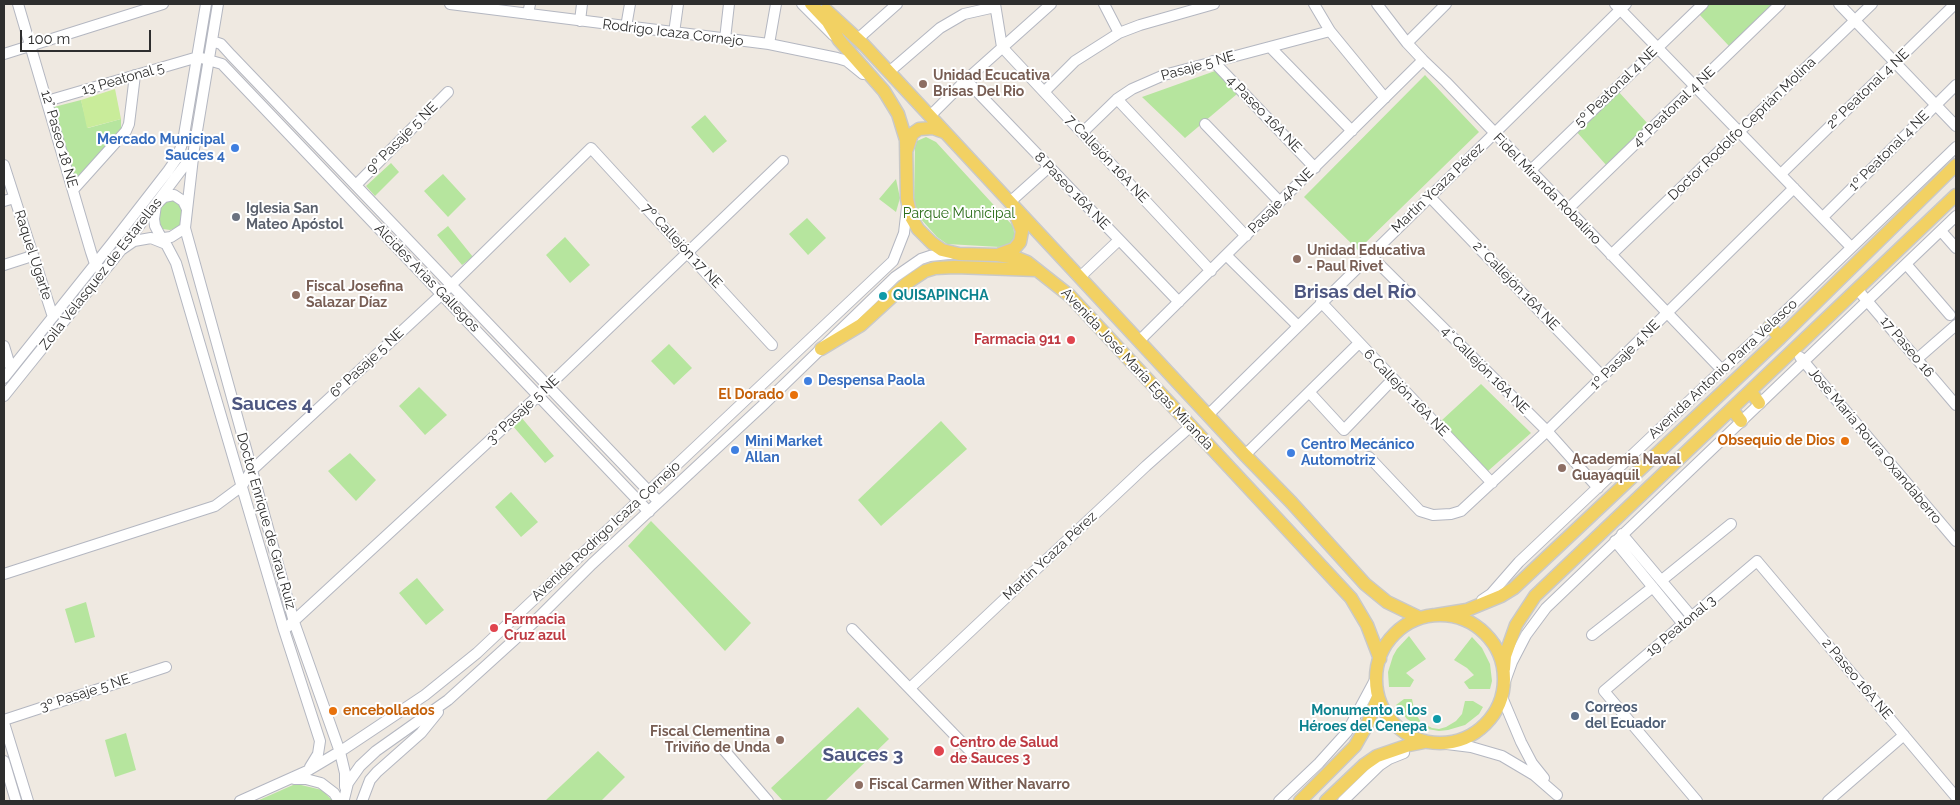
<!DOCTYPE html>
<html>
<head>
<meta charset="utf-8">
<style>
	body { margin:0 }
	#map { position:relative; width:1960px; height:805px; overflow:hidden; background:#efe9e1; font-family:Raleway,sans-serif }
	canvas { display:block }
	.frame { position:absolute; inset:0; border:5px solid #2e2e2e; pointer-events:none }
	.scale { position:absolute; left:20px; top:30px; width:131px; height:22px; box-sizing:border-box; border:2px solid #2e2e2e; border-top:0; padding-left:6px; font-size:15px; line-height:18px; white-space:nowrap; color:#2e2e2e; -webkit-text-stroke:4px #fff; paint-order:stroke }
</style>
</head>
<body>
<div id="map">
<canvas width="1960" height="805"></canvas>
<div class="frame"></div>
<div class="scale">100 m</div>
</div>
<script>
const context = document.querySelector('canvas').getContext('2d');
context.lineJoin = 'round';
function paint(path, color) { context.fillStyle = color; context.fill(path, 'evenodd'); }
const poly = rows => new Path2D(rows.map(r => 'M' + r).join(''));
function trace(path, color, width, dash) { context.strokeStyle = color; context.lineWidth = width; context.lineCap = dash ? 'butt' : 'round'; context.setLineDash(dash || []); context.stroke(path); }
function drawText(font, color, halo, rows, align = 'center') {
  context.font = font + ' Raleway,sans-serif'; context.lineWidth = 4; context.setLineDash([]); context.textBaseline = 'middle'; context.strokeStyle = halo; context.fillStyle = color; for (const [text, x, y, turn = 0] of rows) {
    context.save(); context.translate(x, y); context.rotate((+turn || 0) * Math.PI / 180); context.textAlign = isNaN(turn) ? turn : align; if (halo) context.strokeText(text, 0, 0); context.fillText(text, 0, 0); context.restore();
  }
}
const green = poly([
	[1707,4,1774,4,1729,46,1698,13],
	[1215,71,1237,94,1185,138,1142,97],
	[1425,75,1479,132,1358,250,1304,197],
	[1617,90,1649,125,1607,166,1575,130],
	[81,100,88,128,121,119,121,131,74,185,50,108],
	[705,115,727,141,713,153,691,127],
	[926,137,936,142,1013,226,1015,238,1012,243,1000,247,947,244,937,237,920,218,914,201,915,147,917,141],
	[391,163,399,172,375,196,366,186],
	[443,174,466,199,448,217,424,191],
	[896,179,900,198,896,212,879,199],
	[166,201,175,201,182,206,180,225,177,228,170,230,163,229,158,222,159,207],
	[807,218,826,238,808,255,789,234],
	[448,226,473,257,462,265,437,235],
	[565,237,590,265,570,283,546,255],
	[669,344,692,368,674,385,651,361],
	[1481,384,1531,433,1488,471,1441,421],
	[419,387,447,415,425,435,399,406],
	[521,417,554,456,545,463,512,425],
	[941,421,967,449,881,526,858,500],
	[350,453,376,480,356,501,328,471],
	[511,492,538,522,521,537,495,507],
	[651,521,751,623,725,651,628,546],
	[417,578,444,610,426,625,399,593],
	[86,602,95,637,75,643,65,609],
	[1409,636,1426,659,1406,673,1414,680,1410,687,1389,687,1388,672,1393,656,1397,649],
	[1472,637,1482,648,1490,664,1492,681,1490,689,1469,689,1464,682,1474,675,1467,668,1454,660],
	[1404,699,1412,699,1415,713,1421,722,1432,728,1439,729,1446,727,1456,721,1462,714,1465,701,1473,701,1483,707,1479,714,1465,725,1448,730,1439,731,1422,728,1407,719,1396,705],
	[858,707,889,739,825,801,783,801,771,788],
	[126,733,136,770,115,777,105,740],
	[598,751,625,777,601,801,548,801,546,800],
	[293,785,301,785,322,790,333,801,257,801]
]);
const pitch = poly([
	[115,89,121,119,87,128,81,100]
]);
const minor = poly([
	[18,4,91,252,95,264,99,268],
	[218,4,194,149,185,228,294,622,340,752,345,773,345,787],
	[450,4,769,44,837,58,847,61,863,74],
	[802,4,833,35],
	[995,4,1002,47,1211,271],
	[1104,4,1119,33],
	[1314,4,1330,31,1385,98],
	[1377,4,1407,43,1423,60,1446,82,1722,370],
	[1615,4,1851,247],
	[1839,4,1956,126],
	[528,14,530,4],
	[580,21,582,4],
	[626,27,630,4],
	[674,33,678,4],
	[861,36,897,4],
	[725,39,729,4],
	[212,41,221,44,231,55,659,502],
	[1407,43,1446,4],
	[769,44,776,4],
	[1270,47,1352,131],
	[4,54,163,4],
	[1213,61,1315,168],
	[889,72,940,28,964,14,995,7],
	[966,80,1179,302],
	[1044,92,1075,61,1119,33,1140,25,1214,4],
	[1117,99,1246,236],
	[47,101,198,57,222,64,649,512],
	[930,116,966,80,1051,4],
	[1205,124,1280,202],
	[1083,132,1117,99,1132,89,1164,75,1330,31],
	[4,165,53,317],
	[1530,171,1703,4],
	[1781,174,1955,4],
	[356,185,448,92],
	[73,190,126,131,129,124,135,75],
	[1429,196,1603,377],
	[4,201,14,198],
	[1010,202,1049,167],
	[1567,210,1780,4],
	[1823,217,1956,85],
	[1941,231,1956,248],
	[157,239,171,237,185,228],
	[164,243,155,226,154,219,156,205,164,197,174,195,183,201,187,209],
	[121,250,134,241,151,238,166,244,176,263,284,630,320,741,318,754,310,767],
	[1226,255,1297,325],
	[1370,255,1547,431,1598,488],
	[1611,255,1872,4],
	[1906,264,1950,315],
	[4,265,32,256],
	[1080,277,1119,240],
	[1857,289,1956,405],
	[1321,302,1492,483],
	[1139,341,1423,60],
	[4,346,11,369],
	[1800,357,1956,541],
	[1917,359,1956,325],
	[4,378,112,243,168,171,177,158,183,141,206,4],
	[1310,393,1344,430,1393,379],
	[4,396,121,250,191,157],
	[1208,415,1626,4],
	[1245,455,1359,343],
	[1369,457,1420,511,1433,515,1451,514,1461,511,1547,431,1794,188],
	[1622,534,1692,617],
	[1615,541,1683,624],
	[4,574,215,506,242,486,251,471,442,294,591,148,772,345],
	[1662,580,1731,524],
	[1482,600,1491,594,1519,562,1722,370,1770,326,1956,147],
	[852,629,973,754],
	[284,630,539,395,783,161],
	[1592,635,1653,587],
	[1504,684,1512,662,1526,635,1546,608,1956,216],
	[910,688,1146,466,1191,426],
	[1502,697,1521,742,1532,763,1544,778],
	[4,720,166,667],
	[4,723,28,801],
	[1447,744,1471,747,1502,756,1534,775,1557,795],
	[724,750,768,801],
	[4,761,16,801],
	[294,779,306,779,321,783,334,793,339,801],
	[344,799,348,783,360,766,376,751,448,700,534,622,592,564,762,406,895,277,921,259,930,256,950,254],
	[240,801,307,771,344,749,425,695,477,653,893,261,904,233,907,207],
	[362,801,370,780,377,772,421,733,438,712],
	[1279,801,1319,763,1347,732,1376,678],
	[1343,801,1380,765,1389,759,1404,753],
	[1697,801,1604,691,1757,561,1956,797],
	[1828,801,1904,735]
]);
const major = poly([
	[811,4,828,22,839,40,884,91,898,114,906,140,907,199,911,217,918,229,932,243,942,250,959,254,997,255,1017,258,1027,262,1070,296,1351,598,1367,625,1380,659],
	[826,10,864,45,1245,455,1291,502,1365,584,1387,602,1420,618],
	[907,149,912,134,919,129,933,128,944,132],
	[1000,254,1014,249,1020,242,1022,231,1015,213],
	[1770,326,1780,338],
	[821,349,861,325,907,283,925,271,935,268,955,267,1037,270],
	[1751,392,1759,403],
	[1732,409,1741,421],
	'1376 679a64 64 0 1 1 128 0a64 64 0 1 1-128 0Z',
	[1436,615,1467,610,1501,596,1514,588,1780,338,1956,165],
	[1504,669,1505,656,1516,625,1535,596,1956,195],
	[1300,801,1355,746,1367,725,1378,697],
	[1326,801,1364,765,1377,756,1409,745,1424,742]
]);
const markers = [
	[923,84,5,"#8d6e63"],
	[235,148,5,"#3f7fe0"],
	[236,217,5,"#6b7280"],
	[1297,259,5,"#8d6e63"],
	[296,295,5,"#8d6e63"],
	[883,296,5,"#0f9aa8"],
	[1071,340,5,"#e0444e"],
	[808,381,5,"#3f7fe0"],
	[794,395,5,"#e8710a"],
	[1845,441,5,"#e8710a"],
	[735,450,5,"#3f7fe0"],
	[1291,453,5,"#3f7fe0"],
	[1562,468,5,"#8d6e63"],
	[494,628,5,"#e0444e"],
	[333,711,5,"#e8710a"],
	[1575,716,5,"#5c6f8a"],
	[1437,719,5,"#0f9aa8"],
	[780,740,5,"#8d6e63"],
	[939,751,6,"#e0444e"],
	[859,785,5,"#8d6e63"]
];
const streetNames = [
	["Rodrigo Icaza Cornejo",673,33,7],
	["Pasaje 5 NE",1198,66,-16],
	["13 Peatonal 5",123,79,-16],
	["5º Peatonal 4 NE",1616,87,-44],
	["2º Peatonal 4 NE",1868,89,-44],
	["4º Peatonal 4 NE",1674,107,-44],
	["4 Paseo 16A NE",1264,114,46],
	["Doctor Rodolfo Ceprián Molina",1742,129,-44],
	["9º Pasaje 5 NE",402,138,-45],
	["12° Paseo 18 NE",59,139,74],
	["1º Peatonal 4 NE",1889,151,-45],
	["7 Callejón 16A NE",1107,159,47],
	["Martín Ycaza Pérez",1438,188,-44],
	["Fidel Miranda Robalino",1547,189,46],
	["8 Paseo 16A NE",1072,191,46],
	["Pasaje 4A NE",1281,201,-45],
	["7º Callejón 17 NE",682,246,47],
	["Raquel Ugarte",33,255,72],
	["Zoila Velasquez de Estarellas",101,274,-52],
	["Alcides Arias Gallegos",427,278,46],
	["2° Callejón 16A NE",1516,286,46],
	["17 Paseo 16",1907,347,50],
	["1º Pasaje 4 NE",1625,355,-45],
	["6º Pasaje 5 NE",367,363,-43],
	["Avenida José María Egas Miranda",1137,369,47],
	["Avenida Antonio Parra Velasco",1723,369,-43],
	["4° Callejón 16A NE",1485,370,45],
	["6 Callejón 16A NE",1406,393,46],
	["3º Pasaje 5 NE",523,410,-43],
	["José María Roura Oxandaberro",1875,446,50],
	["Doctor Enrique de Grau Ruiz",266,521,74],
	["Avenida Rodrigo Icaza Cornejo",606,531,-43],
	["Martín Ycaza Pérez",1050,556,-43],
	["19 Peatonal 3",1681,626,-40],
	["2 Paseo 16A NE",1857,679,50],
	["3º Pasaje 5 NE",85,693,-18]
];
const educationNames = [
	["Unidad Ecucativa",933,76],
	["Brisas Del Rio",933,92],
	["Unidad Educativa",1307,251],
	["- Paul Rivet",1307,267],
	["Fiscal Josefina",306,287],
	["Salazar Díaz",306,303],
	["Academia Naval",1572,460],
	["Guayaquil",1572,476],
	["Fiscal Clementina",770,732,"right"],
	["Triviño de Unda",770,748,"right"],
	["Fiscal Carmen Wither Navarro",869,785]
];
const shopNames = [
	["Mercado Municipal",225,140,"right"],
	["Sauces 4",225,156,"right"],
	["Despensa Paola",818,381],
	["Mini Market",745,442],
	["Allan",745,458],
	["Centro Mecánico",1301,445],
	["Automotriz",1301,461]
];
const worshipNames = [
	["Iglesia San",246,209],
	["Mateo Apóstol",246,225]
];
const parkNames = [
	["Parque Municipal",959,214]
];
const cultureNames = [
	["QUISAPINCHA",893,296],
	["Monumento a los",1427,711,"right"],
	["Héroes del Cenepa",1427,727,"right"]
];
const healthNames = [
	["Farmacia 911",1061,340,"right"],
	["Farmacia",504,620],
	["Cruz azul",504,636],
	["Centro de Salud",950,743],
	["de Sauces 3",950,759]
];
const foodNames = [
	["El Dorado",784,395],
	["Obsequio de Dios",1835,441],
	["encebollados",343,711,"left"]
];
const serviceNames = [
	["Correos",1585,708],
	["del Ecuador",1585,724]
];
const districtNames = [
	["Brisas del Río",1355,292],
	["Sauces 4",272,404],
	["Sauces 3",863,755]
];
paint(green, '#b6e59e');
paint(pitch, '#c9ec9a');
trace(minor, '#b4b7c1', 12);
trace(major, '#c9c9c9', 15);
trace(minor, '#fff', 10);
trace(major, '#f2d163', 12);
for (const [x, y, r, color] of markers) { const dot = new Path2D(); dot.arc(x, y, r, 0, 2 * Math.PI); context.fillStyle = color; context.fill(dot); trace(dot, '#fff', 2); }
drawText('14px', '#2e2e2e', '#fff', streetNames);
drawText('bold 14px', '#785e54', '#fff', educationNames, 'left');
drawText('bold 14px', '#366cbe', '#fff', shopNames, 'left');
drawText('bold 14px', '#5b616d', '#fff', worshipNames, 'left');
drawText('14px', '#2c6e1b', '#fff', parkNames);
drawText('bold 14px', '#0d838f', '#fff', cultureNames, 'left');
drawText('bold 14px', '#be3a42', '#fff', healthNames, 'left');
drawText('bold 14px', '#c56008', '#fff', foodNames, 'right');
drawText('bold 14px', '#4e5e75', '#fff', serviceNames, 'left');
drawText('bold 19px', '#4d5680', '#fff', districtNames);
</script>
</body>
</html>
